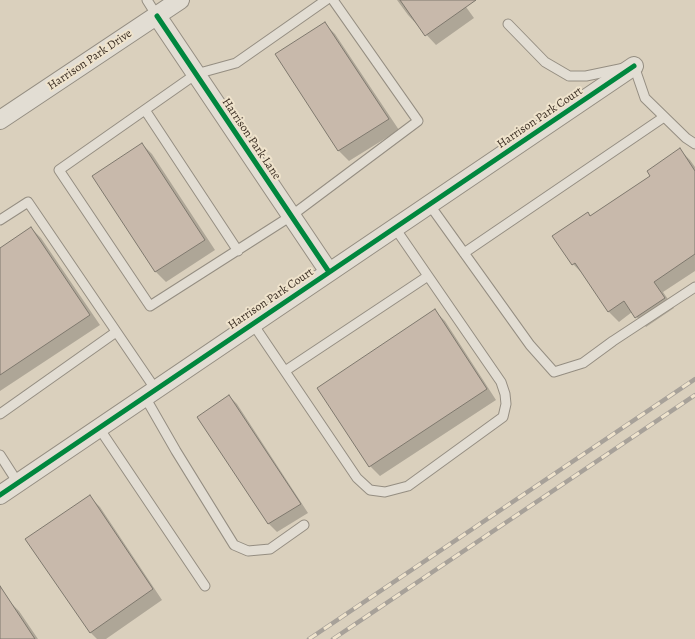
<!DOCTYPE html>
<html>
<head>
<meta charset="utf-8">
<style>
	body { margin:0 }
	canvas { display:block; background:#dad0bd }
</style>
</head>
<body>
<canvas width="695" height="639"></canvas>
<script>
const context = document.querySelector('canvas').getContext('2d');
context.lineJoin = 'round';
function paint(path, color) { context.fillStyle = color; context.fill(path, 'evenodd'); }
const poly = rows => new Path2D(rows.map(r => 'M' + r).join(''));
function trace(path, color, width, dash) { context.strokeStyle = color; context.lineWidth = width; context.lineCap = dash ? 'butt' : 'round'; context.setLineDash(dash || []); context.stroke(path); }
function drawText(font, color, halo, rows, align = 'center') {
  context.font = font + ' Alegreya,serif'; context.lineWidth = 4; context.setLineDash([]); context.textBaseline = 'middle'; context.strokeStyle = halo; context.fillStyle = color; for (const [text, x, y, turn = 0] of rows) {
    context.save(); context.translate(x, y); context.rotate((+turn || 0) * Math.PI / 180); context.textAlign = isNaN(turn) ? turn : align; if (halo) context.strokeText(text, 0, 0); context.fillText(text, 0, 0); context.restore();
  }
}
const shadow = poly([
	[397,0,461,0,474,18,436,45,408,15],
	[325,24,335,34,399,130,349,161,339,151,276,54],
	[142,144,152,154,215,250,166,282,156,272,93,176],
	[680,150,690,160,695,167,695,271,663,292,674,308,646,327,632,312,619,322,609,312,583,274,573,264,587,213,591,216,651,176],
	[31,228,41,238,100,325,0,391,0,249],
	[435,311,445,321,496,400,380,476,370,466],
	[229,396,237,404,308,513,277,532,269,524,198,417],
	[90,497,100,507,162,600,106,639,97,639,91,633,27,539],
	[9,601,19,611,38,639,0,639,0,607]
]);
const building = poly([
	[400,0,476,0,425,36,400,0],
	[325,22,389,119,338,151,275,54,325,22],
	[142,143,205,240,155,272,92,176,142,143],
	[680,148,695,171,695,254,654,282,665,298,635,318,624,301,608,312,575,263,572,265,552,236,588,212,590,216,650,176,647,171,680,148],
	[31,227,90,315,0,375,0,248,31,227],
	[435,309,487,389,369,467,317,388,435,309],
	[229,395,301,504,268,524,197,417,229,395],
	[90,495,153,589,90,633,25,539,90,495],
	[0,586,35,639,0,639,0,586]
]);
const lane = poly([
	[147,0,157,16],
	[326,0,236,63,196,74,59,170,150,306,291,216,418,121,333,0],
	[508,24,545,62,569,76,586,76,634,66,645,98,686,138,695,144],
	[145,110,238,251],
	[429,204,530,345,554,372,583,363,613,341,695,287],
	[0,220,28,202,156,390],
	[464,253,664,117],
	[253,324,357,478,370,490,385,492,408,486,503,417,506,404,505,394,501,382,395,228],
	[285,371,428,276],
	[145,397,176,451,234,545,248,551,270,549,304,525],
	[0,414,116,332],
	[99,428,205,586],
	[0,455,18,483]
]);
const street = poly([
	[157,16,329,272],
	[0,120,180,0],
	[0,495,634,66]
]);
const rail = poly([
	[309,639,695,379],
	[333,639,695,395]
]);
const cycleway = poly([
	[157,16,329,272],
	[0,495,634,66]
]);
const streetNames = [
	["Harrison Park Drive",90,60,-34],
	["Harrison Park Court",540,118,-34],
	["Harrison Park Lane",251,139,56],
	["Harrison Park Court",271,299,-34]
];
paint(shadow, '#0003');
paint(building, '#c8b9ab');
trace(building, '#7f796e', 1);
trace(lane, '#958e82', 11);
trace(street, '#958e82', 20);
trace(lane, '#e2ddd3', 9);
trace(street, '#e2ddd3', 18);
trace(rail, '#a7a199', 4.5);
trace(rail, '#efe3cc', 3, [9]);
trace(cycleway, '#00873e', 5);
drawText('12px', '#3d3025', '#efe3cc', streetNames);
</script>
</body>
</html>
